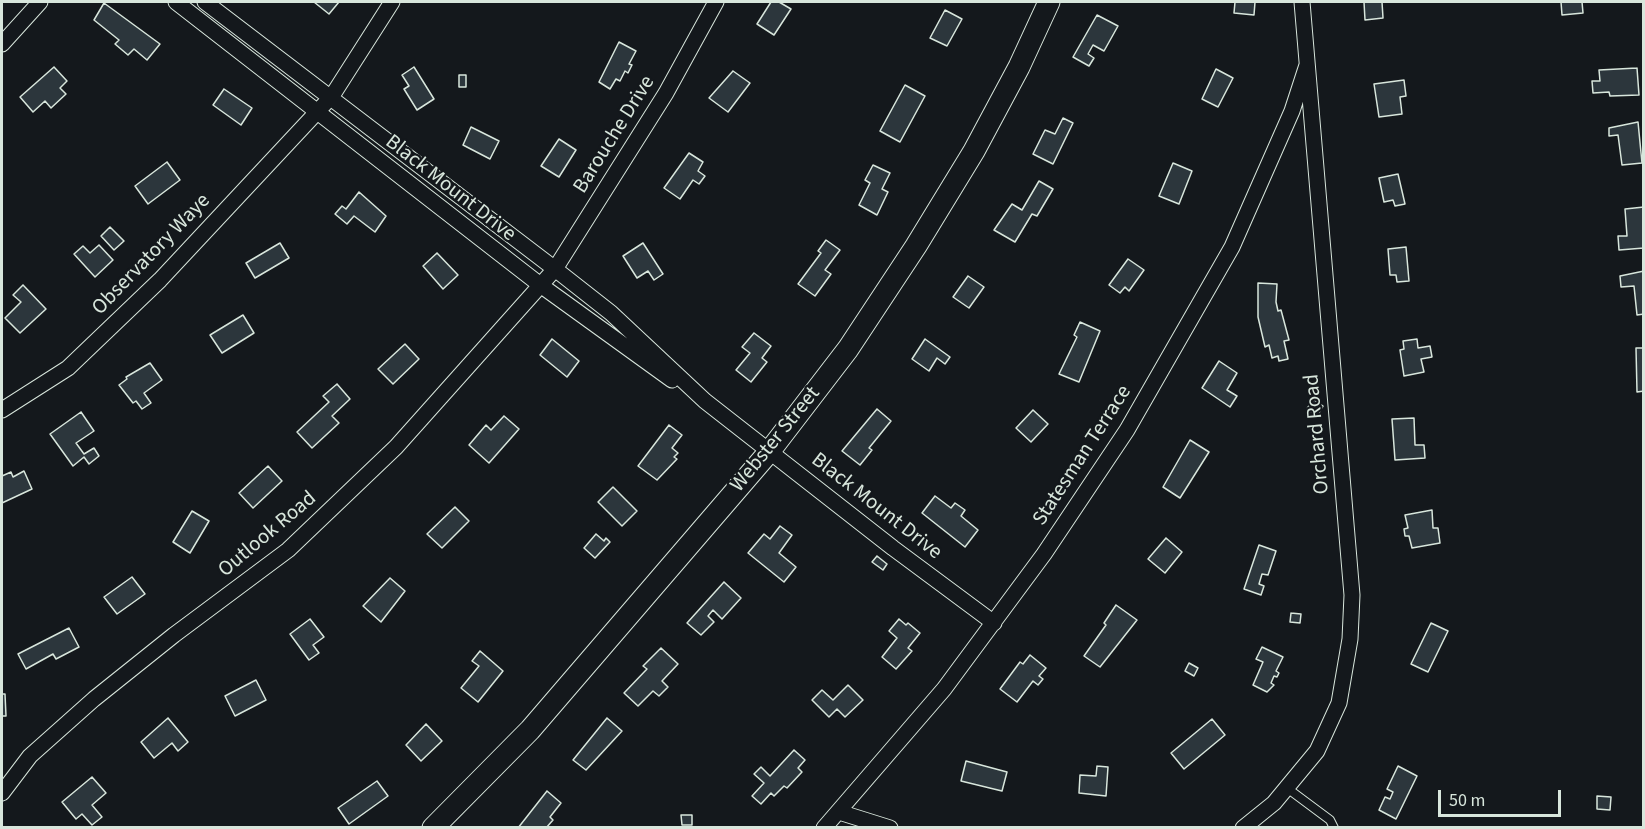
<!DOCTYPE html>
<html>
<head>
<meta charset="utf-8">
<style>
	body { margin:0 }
	#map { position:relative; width:1645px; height:829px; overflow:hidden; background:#14181c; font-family:"Source Sans 3",sans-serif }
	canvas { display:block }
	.frame { position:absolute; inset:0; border:3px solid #d8e6dc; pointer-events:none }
	.scale { position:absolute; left:1438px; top:790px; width:123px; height:27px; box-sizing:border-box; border:3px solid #d8e6dc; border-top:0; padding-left:8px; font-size:18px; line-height:21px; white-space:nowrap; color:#d8e6dc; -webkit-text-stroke:4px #14181c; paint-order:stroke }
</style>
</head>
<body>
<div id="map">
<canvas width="1645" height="829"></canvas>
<div class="frame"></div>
<div class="scale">50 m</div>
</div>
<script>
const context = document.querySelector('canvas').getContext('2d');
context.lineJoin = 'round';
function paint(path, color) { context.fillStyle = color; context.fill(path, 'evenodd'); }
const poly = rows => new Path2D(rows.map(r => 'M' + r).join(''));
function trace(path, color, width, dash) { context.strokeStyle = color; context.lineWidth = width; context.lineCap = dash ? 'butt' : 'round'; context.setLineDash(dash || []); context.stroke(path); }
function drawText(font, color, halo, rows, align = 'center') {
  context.font = font + ' "Source Sans 3",sans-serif'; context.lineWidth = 4.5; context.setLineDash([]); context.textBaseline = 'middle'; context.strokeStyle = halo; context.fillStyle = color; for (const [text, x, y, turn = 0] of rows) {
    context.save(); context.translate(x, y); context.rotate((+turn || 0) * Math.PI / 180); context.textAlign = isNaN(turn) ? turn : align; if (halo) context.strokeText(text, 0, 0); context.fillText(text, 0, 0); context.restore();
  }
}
const building = poly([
	[314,2,339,2,329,14,314,2],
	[771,2,779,2,791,9,774,35,757,24,771,2],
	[1235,2,1255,2,1254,15,1234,13,1235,2],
	[1364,2,1382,2,1383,18,1365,20,1364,2],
	[1561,2,1582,2,1583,13,1562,15,1561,2],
	[104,3,160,44,147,60,134,49,128,55,115,44,119,40,94,20,104,3],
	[945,10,962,19,947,46,930,38,945,10],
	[1097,15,1118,26,1104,51,1093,45,1088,54,1094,58,1089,66,1073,57,1097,15],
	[619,42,636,51,629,64,632,65,628,73,625,71,620,81,616,79,610,89,599,82,619,42],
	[54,67,67,81,60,88,66,94,51,108,45,101,33,112,20,97,54,67],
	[414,67,434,99,417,110,404,89,409,86,402,75,414,67],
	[1637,68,1639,95,1610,96,1609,92,1593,93,1592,81,1600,81,1599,70,1637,68],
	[1216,69,1233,78,1218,107,1202,99,1216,69],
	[733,71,750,83,728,112,709,98,733,71],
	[459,75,466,75,466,87,459,87,459,75],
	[1404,80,1406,96,1400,97,1402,114,1379,117,1374,84,1404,80],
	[905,85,925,96,900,142,880,131,905,85],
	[224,89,252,108,241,125,213,105,224,89],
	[1063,118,1073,123,1053,164,1033,154,1045,130,1055,134,1063,118],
	[1638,122,1642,163,1622,165,1618,135,1609,136,1609,128,1638,122],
	[471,127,499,141,490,159,463,145,471,127],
	[559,139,576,150,559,177,541,166,559,139],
	[689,153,703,162,698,171,705,176,699,184,693,180,680,199,664,188,689,153],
	[167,162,180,180,148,204,135,186,167,162],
	[1173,163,1192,171,1179,204,1159,196,1173,163],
	[873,165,890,173,882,189,888,192,877,215,859,205,870,183,865,180,873,165],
	[1398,174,1405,204,1395,206,1393,200,1384,202,1379,178,1398,174],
	[1039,181,1053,189,1037,216,1032,214,1015,242,994,230,1012,204,1022,210,1039,181],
	[359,192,386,216,375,232,354,216,347,224,335,214,342,206,346,209,359,192],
	[1644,207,1644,248,1619,250,1618,236,1627,236,1625,209,1644,207],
	[110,227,124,241,114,250,101,236,110,227],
	[826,240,840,250,825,270,831,274,815,296,798,284,821,253,818,251,826,240],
	[280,243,289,258,255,278,246,263,280,243],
	[643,243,663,274,654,280,648,271,637,278,623,256,643,243],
	[99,245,113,260,95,277,74,254,83,246,90,253,99,245],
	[1406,247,1409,281,1397,282,1396,275,1390,275,1388,249,1406,247],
	[437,253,458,275,443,289,423,266,437,253],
	[1128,259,1144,270,1129,291,1125,287,1120,293,1109,285,1128,259],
	[1644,271,1644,314,1637,315,1634,286,1621,287,1620,276,1644,271],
	[968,276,984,287,969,308,953,297,968,276],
	[1258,283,1277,284,1276,302,1278,311,1281,310,1289,340,1284,341,1288,359,1279,361,1278,356,1272,358,1269,345,1265,347,1258,317,1258,283],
	[23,285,46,309,20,333,5,318,21,302,13,295,23,285],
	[243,315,254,333,222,353,210,335,243,315],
	[1080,322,1100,331,1079,382,1059,374,1077,337,1074,335,1080,322],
	[754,333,771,346,762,358,767,362,751,382,736,370,750,353,742,347,754,333],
	[552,339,579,361,567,377,540,355,552,339],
	[925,339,950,357,945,364,937,358,929,371,912,359,925,339],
	[1417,339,1418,348,1430,346,1432,357,1421,359,1424,372,1404,376,1400,350,1404,349,1403,341,1417,339],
	[405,344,419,359,393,384,378,369,405,344],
	[1636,348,1644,348,1644,391,1637,392,1636,348],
	[1219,361,1237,373,1227,390,1237,396,1230,407,1202,388,1219,361],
	[150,363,162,380,144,393,151,403,142,409,136,401,133,403,119,385,127,379,126,377,150,363],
	[337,384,350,399,332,416,339,423,312,448,297,432,329,402,323,396,337,384],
	[1313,399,1323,406,1317,416,1307,409,1313,399],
	[877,409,891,421,869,448,872,450,860,465,842,451,877,409],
	[1033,410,1048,424,1031,442,1016,428,1033,410],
	[81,412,94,431,76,443,84,454,94,448,99,456,89,464,84,457,73,466,50,434,81,412],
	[504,416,519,429,489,463,469,445,486,425,491,430,504,416],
	[1414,418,1415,445,1424,445,1425,458,1395,460,1392,419,1414,418],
	[669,425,682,435,672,448,678,453,674,457,677,459,657,480,638,466,669,425],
	[1190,440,1209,452,1180,498,1163,487,1190,440],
	[268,466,282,481,253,508,239,493,268,466],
	[24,471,32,489,2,503,2,476,11,472,13,477,24,471],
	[613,487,637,511,622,526,598,502,613,487],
	[935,496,951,508,955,503,965,510,961,516,978,530,965,547,922,513,935,496],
	[455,507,469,521,442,548,427,534,455,507],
	[1432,510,1433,528,1438,528,1440,543,1412,548,1409,536,1405,536,1404,529,1408,528,1405,515,1432,510],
	[192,511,209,521,190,553,173,542,192,511],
	[780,526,792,535,779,553,796,567,784,582,748,553,764,534,770,539,780,526],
	[596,534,604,541,606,538,610,542,595,558,584,548,596,534],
	[1166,538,1182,552,1165,573,1148,559,1166,538],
	[1259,545,1276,551,1268,575,1262,574,1259,584,1264,586,1261,595,1244,589,1259,545],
	[877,556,887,564,883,570,872,562,877,556],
	[132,577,145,594,117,614,104,597,132,577],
	[390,578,405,591,381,622,363,606,390,578],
	[724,582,741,598,722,619,713,610,708,616,714,622,701,635,687,623,724,582],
	[1116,605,1137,620,1100,667,1084,656,1106,625,1104,623,1116,605],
	[1291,613,1301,614,1300,623,1290,622,1291,613],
	[310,619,324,637,313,645,319,653,309,660,290,634,310,619],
	[899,619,906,625,908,623,920,633,908,648,912,651,896,669,882,657,897,638,889,631,899,619],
	[1431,623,1448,631,1428,672,1411,664,1431,623],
	[69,628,79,647,56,659,53,654,26,669,18,654,69,628],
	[1262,647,1283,657,1276,671,1279,673,1277,677,1274,676,1271,683,1274,685,1267,692,1253,685,1263,662,1256,659,1262,647],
	[661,648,678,664,662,681,668,687,659,696,653,691,638,706,624,693,647,669,643,666,661,648],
	[480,651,503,671,478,702,461,688,479,666,472,661,480,651],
	[1030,655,1046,668,1039,676,1043,679,1038,685,1033,681,1017,702,1000,689,1020,662,1023,664,1030,655],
	[1189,663,1198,668,1194,676,1185,671,1189,663],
	[256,680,266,700,235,716,225,696,256,680],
	[848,685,863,700,845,717,837,709,829,717,812,700,822,690,833,700,848,685],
	[2,694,5,694,6,716,2,716,2,694],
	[168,718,188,742,178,751,172,743,154,758,141,742,168,718],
	[607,718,622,731,586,770,573,760,607,718],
	[1212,719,1225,735,1184,769,1171,753,1212,719],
	[426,724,442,741,421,761,406,745,426,724],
	[794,750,805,760,798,768,802,772,787,788,784,786,774,796,771,793,761,804,752,796,764,783,754,774,761,767,770,776,794,750],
	[966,761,1007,772,1002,791,961,781,966,761],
	[1097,766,1108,767,1106,796,1079,793,1080,775,1096,776,1097,766],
	[1398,766,1417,776,1396,819,1379,810,1385,797,1390,799,1393,792,1387,789,1398,766],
	[92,777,106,793,92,805,102,817,92,825,82,814,76,819,62,802,92,777],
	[377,781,388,796,349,824,338,808,377,781],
	[547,791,561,803,550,817,553,820,546,828,518,828,547,791],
	[1597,796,1611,797,1610,810,1597,809,1597,796],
	[681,815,692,815,692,825,682,825,681,815]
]);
const lane = poly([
	[1287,788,1330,820,1334,828]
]);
const street = poly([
	[176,2,539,284,672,380],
	[205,2,555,269,611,313,705,401,893,548,994,623],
	[2,44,40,2],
	[2,410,68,368,160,280,332,96,392,2],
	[2,793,30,756,94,699,174,635,288,550,396,447,555,269,666,93,716,2],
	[839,812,890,828],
	[824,828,944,689,1044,554,1127,430,1232,247,1292,111,1307,65],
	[1243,828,1274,803,1317,751,1339,703,1350,639,1352,595,1302,2]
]);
const secondary = poly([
	[433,828,530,730,769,452,848,349,916,246,974,151,1019,67,1049,2]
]);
const streetNames = [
	["Barouche Drive",615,135,-58],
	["Black Mount Drive",450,189,38],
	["Observatory Waye",152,255,-46],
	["Orchard Road",1318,434,-95],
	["Webster Street",776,440,-51],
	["Statesman Terrace",1083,456,-57],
	["Black Mount Drive",876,507,38],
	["Outlook Road",268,535,-40]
];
paint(building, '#2c363c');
trace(building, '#d8e6dc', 1.5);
trace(lane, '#d8e6dc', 10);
trace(street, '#d8e6dc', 17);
trace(secondary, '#d8e6dc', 23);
trace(lane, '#14181c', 8);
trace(street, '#14181c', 15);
trace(secondary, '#14181c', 21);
drawText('21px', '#d8e6dc', '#14181c', streetNames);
</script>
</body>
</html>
